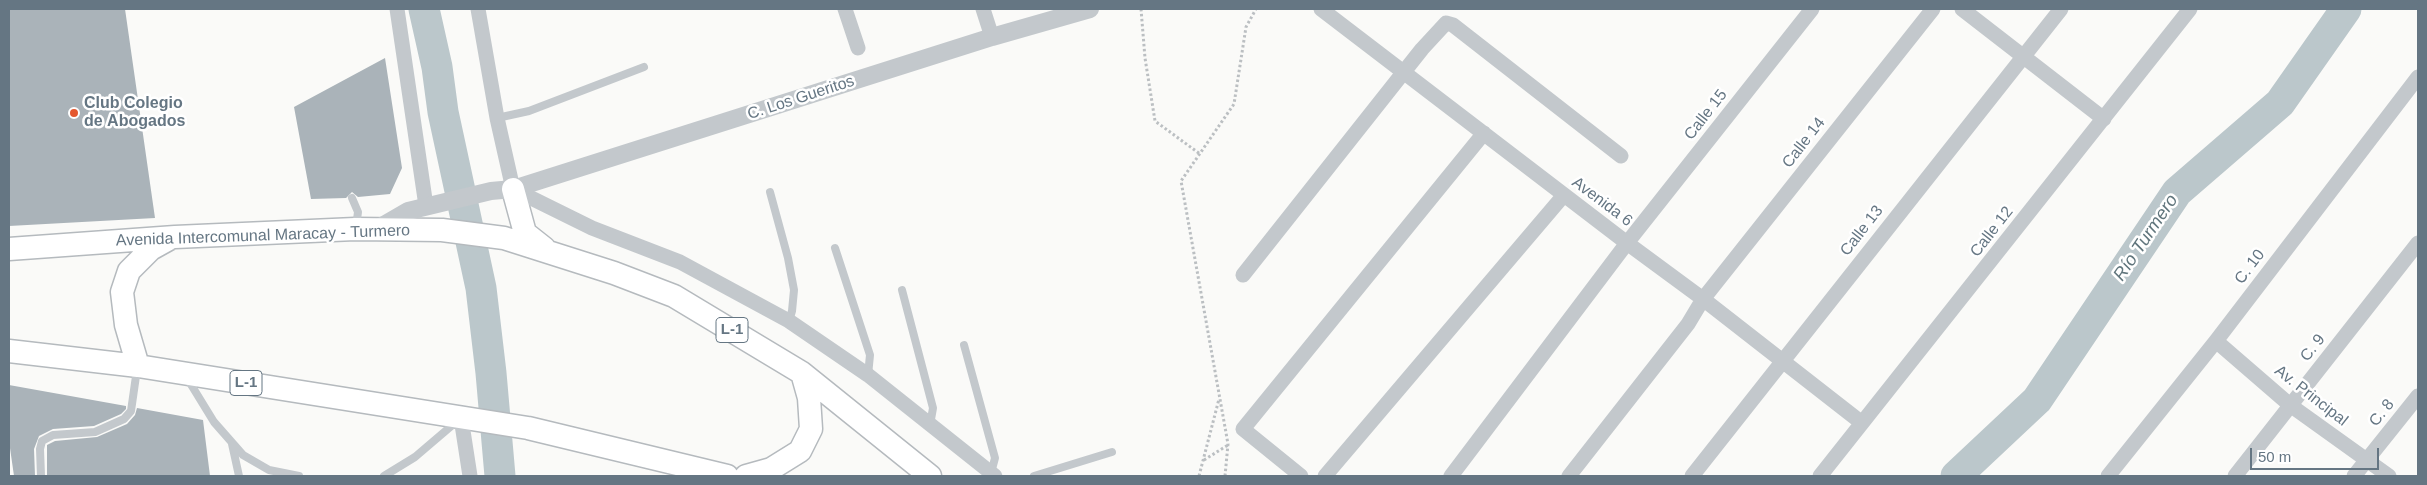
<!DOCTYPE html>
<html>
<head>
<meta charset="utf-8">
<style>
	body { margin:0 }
	#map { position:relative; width:2427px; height:485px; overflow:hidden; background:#fafaf8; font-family:Arial,sans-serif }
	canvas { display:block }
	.frame { position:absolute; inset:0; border:10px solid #657683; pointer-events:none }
	.scale { position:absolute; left:2250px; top:448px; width:129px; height:22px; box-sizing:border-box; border:2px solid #657683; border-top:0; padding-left:6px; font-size:15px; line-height:18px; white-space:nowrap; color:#657683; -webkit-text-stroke:4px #fff; paint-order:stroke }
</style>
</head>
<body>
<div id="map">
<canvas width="2427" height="485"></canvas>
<div class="frame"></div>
<div class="scale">50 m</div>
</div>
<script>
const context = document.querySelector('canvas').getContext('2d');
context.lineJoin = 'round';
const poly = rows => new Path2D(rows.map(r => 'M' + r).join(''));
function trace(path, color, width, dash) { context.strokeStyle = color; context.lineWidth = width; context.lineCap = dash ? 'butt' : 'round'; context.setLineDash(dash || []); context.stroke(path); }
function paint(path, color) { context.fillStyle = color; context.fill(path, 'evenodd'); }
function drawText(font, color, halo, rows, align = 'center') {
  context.font = font + ' Arial,sans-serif'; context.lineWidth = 5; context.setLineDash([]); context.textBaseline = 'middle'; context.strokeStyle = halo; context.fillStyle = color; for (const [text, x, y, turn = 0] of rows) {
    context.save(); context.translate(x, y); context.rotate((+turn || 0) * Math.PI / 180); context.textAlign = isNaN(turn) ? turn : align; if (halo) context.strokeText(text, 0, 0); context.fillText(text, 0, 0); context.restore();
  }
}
const river = poly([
	[424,9,437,67,443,112,481,288,491,373,500,476],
	[1956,476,2037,400,2177,192,2280,103,2346,9]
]);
const building = poly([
	[9,9,125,9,155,218,9,226],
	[385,58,402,168,390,194,358,197,352,192,346,198,311,199,294,107],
	[9,385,126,406,126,409,121,414,94,426,53,429,39,436,34,449,35,476,14,476,9,441],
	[137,408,203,420,210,476,47,476,47,445,55,441,97,437,127,424,135,415]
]);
const path = poly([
	[1141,9,1145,58,1155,121,1200,154],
	[1204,460,1228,445],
	[1199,476,1219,399],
	[1225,476,1228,444,1181,181,1234,104,1246,27,1256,9]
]);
const service = poly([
	[497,118,529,111,644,67],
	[770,192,788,258,794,290,792,311,789,321],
	[352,198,358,212,356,227],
	[835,248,870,355,868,375],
	[902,290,933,408,930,425],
	[964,345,995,458,991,473],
	[187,378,214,422,243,455,269,470,299,476],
	[232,444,239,476],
	[41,476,40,449,42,441,53,435,95,432,124,419,131,411,137,369],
	[384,476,415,457,456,422],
	[1034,476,1112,452]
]);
const minor = poly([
	[397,9,426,206],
	[478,9,497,118,513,189,592,228,680,262,789,321,868,375,995,476],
	[845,9,858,48],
	[983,9,992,37],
	[1321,9,1627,243,1703,299,1862,423],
	[1962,9,2104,119],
	[1243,275,1422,49,1446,23,1453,25,1621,156],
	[2216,341,2290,405,2389,476],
	[461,418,470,476],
	[1301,476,1243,429,1484,133],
	[1325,476,1564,195],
	[1451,476,1627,243,1812,9],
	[1569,476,1688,324,1703,299,1933,9],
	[1692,476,2061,9],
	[1820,476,2190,9],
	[2108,476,2216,341,2418,77],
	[2235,476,2418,243],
	[2354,476,2418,396]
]);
const tertiary = poly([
	[377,229,408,211,491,191,513,189,992,37,1090,9]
]);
const primary = poly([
	[513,189,525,233,544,248],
	[9,249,175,237,355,229,442,230,504,238,614,273,674,296,802,373,930,476],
	[9,351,138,366,528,428,727,476],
	[138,366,126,325,122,292,129,271,151,249,169,239],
	[746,476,771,469,800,451,811,429,809,398,802,373]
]);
const markers = [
	[74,113,5,"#e4572e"]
];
const shields = [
	[732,330,32],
	[246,383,32]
];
const shieldNames = [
	["L-1",732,330],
	["L-1",246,383]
];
const streetNames = [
	["C. Los Gueritos",801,98,-18],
	["Calle 15",1706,115,-52],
	["Calle 14",1804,143,-52],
	["Avenida 6",1602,202,37],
	["Calle 13",1862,231,-52],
	["Calle 12",1992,232,-52],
	["Avenida Intercomunal Maracay - Turmero",263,236,-2],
	["C. 10",2250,267,-53],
	["C. 9",2313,348,-52],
	["Av. Principal",2311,396,38],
	["C. 8",2382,413,-51]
];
const poiNames = [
	["Club Colegio",84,104],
	["de Abogados",84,122]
];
const waterNames = [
	["Río Turmero",2146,238,-56]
];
trace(river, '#bbc7cb', 31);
paint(building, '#aab3b9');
trace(primary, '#b5babe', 25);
trace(path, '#bbbfc2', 3, [2.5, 2.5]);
trace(service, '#c3c8cc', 8);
trace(minor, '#c3c8cc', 15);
trace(tertiary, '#c3c8cc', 18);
trace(primary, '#fff', 22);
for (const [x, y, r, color] of markers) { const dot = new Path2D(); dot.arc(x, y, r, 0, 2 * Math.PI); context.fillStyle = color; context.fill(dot); trace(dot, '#fff', 2); }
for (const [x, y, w] of shields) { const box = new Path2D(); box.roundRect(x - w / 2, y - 12.5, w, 25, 4); context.fillStyle = '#fff'; context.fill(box); trace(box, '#657683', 1); }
drawText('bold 15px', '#657683', null, shieldNames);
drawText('16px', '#657683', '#fff', streetNames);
drawText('bold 16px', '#657683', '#fff', poiNames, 'left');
drawText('italic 18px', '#60757c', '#fff', waterNames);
</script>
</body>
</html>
